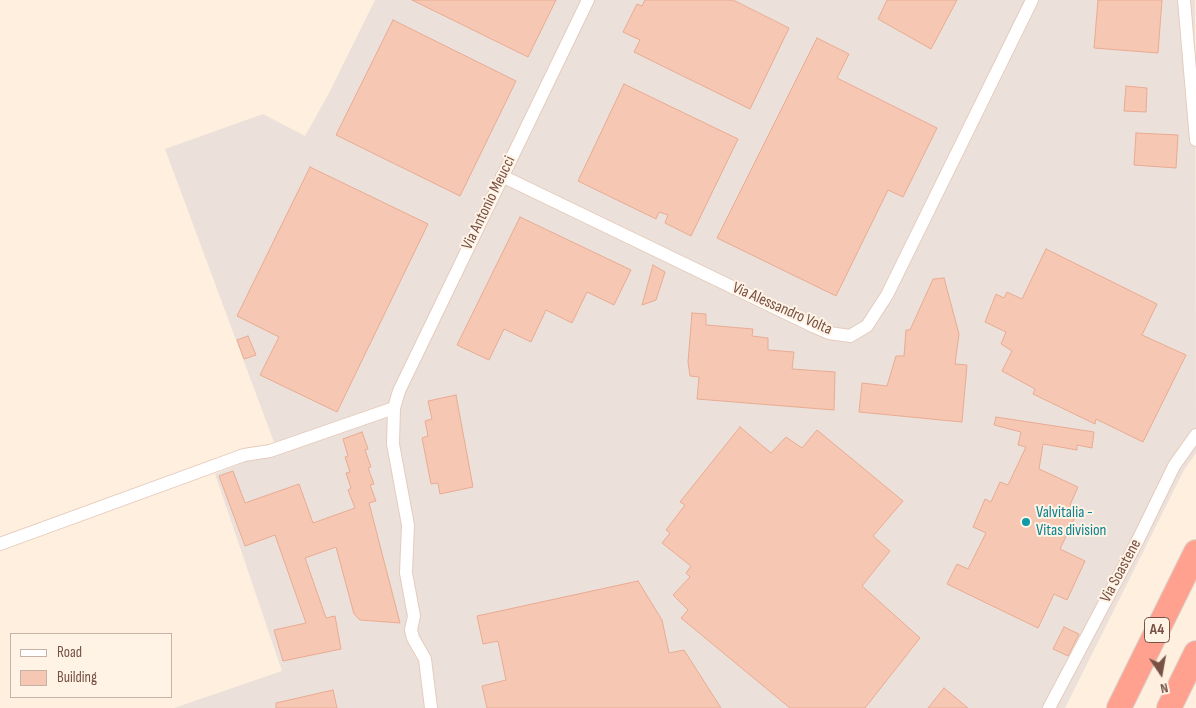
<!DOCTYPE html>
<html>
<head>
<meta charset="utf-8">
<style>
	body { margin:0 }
	#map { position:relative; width:1196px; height:708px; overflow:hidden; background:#feefde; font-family:"Sofia Sans Condensed",sans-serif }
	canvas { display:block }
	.legend { position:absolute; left:10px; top:633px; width:162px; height:65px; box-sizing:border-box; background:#fff3e6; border:1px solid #c8b2a5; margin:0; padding:6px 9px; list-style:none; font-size:15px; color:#765144 }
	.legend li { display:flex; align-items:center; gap:10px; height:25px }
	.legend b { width:25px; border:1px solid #c8b2a5 }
	.north { position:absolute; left:1136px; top:648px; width:50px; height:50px; -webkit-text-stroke:4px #fff3e6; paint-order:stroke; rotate:168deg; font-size:14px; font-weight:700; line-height:20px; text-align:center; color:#765144 }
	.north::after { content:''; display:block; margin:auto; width:18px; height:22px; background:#765144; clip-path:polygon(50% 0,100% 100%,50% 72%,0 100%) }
</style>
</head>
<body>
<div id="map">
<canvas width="1196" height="708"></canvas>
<ul class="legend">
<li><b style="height:6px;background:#fff"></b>Road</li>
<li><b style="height:14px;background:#f6c7b3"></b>Building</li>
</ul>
<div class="north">N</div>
</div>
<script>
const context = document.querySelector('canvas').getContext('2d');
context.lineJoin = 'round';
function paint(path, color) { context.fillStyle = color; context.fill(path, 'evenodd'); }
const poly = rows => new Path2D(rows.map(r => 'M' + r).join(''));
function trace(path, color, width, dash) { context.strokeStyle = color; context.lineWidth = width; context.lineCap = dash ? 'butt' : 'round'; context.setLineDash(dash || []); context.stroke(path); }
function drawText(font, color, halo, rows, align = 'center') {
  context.font = font + ' "Sofia Sans Condensed",sans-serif'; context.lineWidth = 4; context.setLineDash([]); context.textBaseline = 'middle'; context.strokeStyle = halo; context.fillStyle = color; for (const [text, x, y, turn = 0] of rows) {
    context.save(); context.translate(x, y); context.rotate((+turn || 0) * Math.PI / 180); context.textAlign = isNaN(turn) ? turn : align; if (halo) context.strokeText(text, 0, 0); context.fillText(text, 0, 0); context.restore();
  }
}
const industrial = poly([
	[375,0,1195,0,1196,453,1184,470,1065,708,174,708,282,671,215,474,266,453,275,445,165,149,263,114,305,136,328,95]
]);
const building = poly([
	[412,0,556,0,528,57,412,0],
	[645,0,733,0,789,28,750,109,634,52,640,40,623,32,637,4,642,6,645,0],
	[887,0,957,0,931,49,878,19,887,0],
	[1098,0,1162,0,1158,53,1094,48,1098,0],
	[393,20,516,81,460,196,336,135,393,20],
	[817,38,849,54,837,78,937,128,903,197,888,190,836,296,717,238,817,38],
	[624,84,738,139,691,236,665,223,668,215,659,212,656,219,578,181,624,84],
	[1126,86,1147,88,1146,112,1124,111,1126,86],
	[1136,133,1178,135,1176,168,1134,165,1136,133],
	[310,167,428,224,337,412,260,375,279,337,237,316,310,167],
	[520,217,631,270,614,305,587,292,572,323,546,310,531,342,504,329,489,360,457,345,520,217],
	[1046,249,1157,304,1142,335,1186,355,1143,442,1096,419,1095,424,1033,394,1035,389,1002,371,1012,351,1001,344,1006,332,985,322,996,294,1004,298,1007,292,1022,299,1046,249],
	[653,265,665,272,656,300,642,305,653,265],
	[944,278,959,334,955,364,967,365,962,422,859,412,862,383,887,386,896,356,904,356,906,330,910,330,933,279,944,278],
	[692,313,706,314,706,325,753,329,752,336,768,338,768,350,794,352,792,369,835,372,834,410,697,399,699,377,690,376,688,362,692,313],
	[248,336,256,355,244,359,237,340,248,336],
	[456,395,473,487,440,494,438,483,431,484,422,438,428,436,425,421,432,419,428,401,456,395],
	[996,417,1094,432,1092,448,1077,445,1077,450,1043,444,1039,469,1078,487,1070,505,1079,509,1060,549,1085,561,1067,600,1054,594,1038,628,947,584,957,564,968,569,986,533,973,527,985,499,991,502,1000,482,1008,485,1026,447,1018,445,1021,432,994,425,996,417],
	[740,427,771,453,786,437,802,448,817,430,903,501,873,536,890,551,862,586,920,638,865,708,790,708,681,618,688,610,673,595,690,577,686,573,691,566,662,543,670,533,666,530,685,505,680,502,740,427],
	[362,432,368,449,365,450,371,467,368,468,374,484,370,485,376,501,369,503,400,623,360,620,354,614,336,547,305,558,326,618,335,616,341,649,283,661,274,630,306,623,275,535,245,546,219,476,233,471,245,503,299,484,313,523,355,508,348,490,351,488,346,473,350,472,345,457,348,456,343,439,362,432],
	[638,581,662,620,669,653,684,650,721,708,487,708,482,686,506,680,498,641,483,644,477,616,638,581],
	[1064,627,1079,634,1068,656,1053,649,1064,627],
	[944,688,968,708,928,708,944,688],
	[333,690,337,708,276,708,276,703,333,690]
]);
const street = poly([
	[1184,0,1196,140],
	[502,176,815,327,829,333,850,336,867,326,887,295,1032,0],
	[0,544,244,455,270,451,394,408],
	[431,708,425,659,413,638,411,630,414,616,406,573,408,525,393,444,394,408,399,391,588,0],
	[1049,708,1138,540,1174,466,1196,435]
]);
const highway = poly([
	[1119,708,1196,552],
	[1169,708,1196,653]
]);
const markers = [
	[1026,522,5,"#0f9aa8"]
];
const shields = [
	[1157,630,25]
];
const shieldNames = [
	["A4",1157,630]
];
const streetNames = [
	["Via Antonio Meucci",489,203,-64],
	["Via Alessandro Volta",782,309,24],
	["Via Soastene",1121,571,-62]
];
const cultureNames = [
	["Valvitalia -",1036,513],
	["Vitas division",1036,531]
];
paint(industrial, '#ebe1da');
paint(building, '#f6c7b3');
trace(building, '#eaab92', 1);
trace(street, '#e5cbbc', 14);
trace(highway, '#dbd2ce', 26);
trace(street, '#fff', 12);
trace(highway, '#ffa18e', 24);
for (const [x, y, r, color] of markers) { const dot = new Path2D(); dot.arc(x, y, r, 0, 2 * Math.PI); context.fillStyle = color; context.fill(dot); trace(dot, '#fff3e6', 2); }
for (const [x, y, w] of shields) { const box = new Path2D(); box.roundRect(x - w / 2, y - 12.5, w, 25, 4); context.fillStyle = '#fff3e6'; context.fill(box); trace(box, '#765144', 1); }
drawText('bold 15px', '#765144', null, shieldNames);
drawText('16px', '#765144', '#fff3e6', streetNames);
drawText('16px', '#0d838f', '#fff3e6', cultureNames, 'left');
</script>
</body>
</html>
